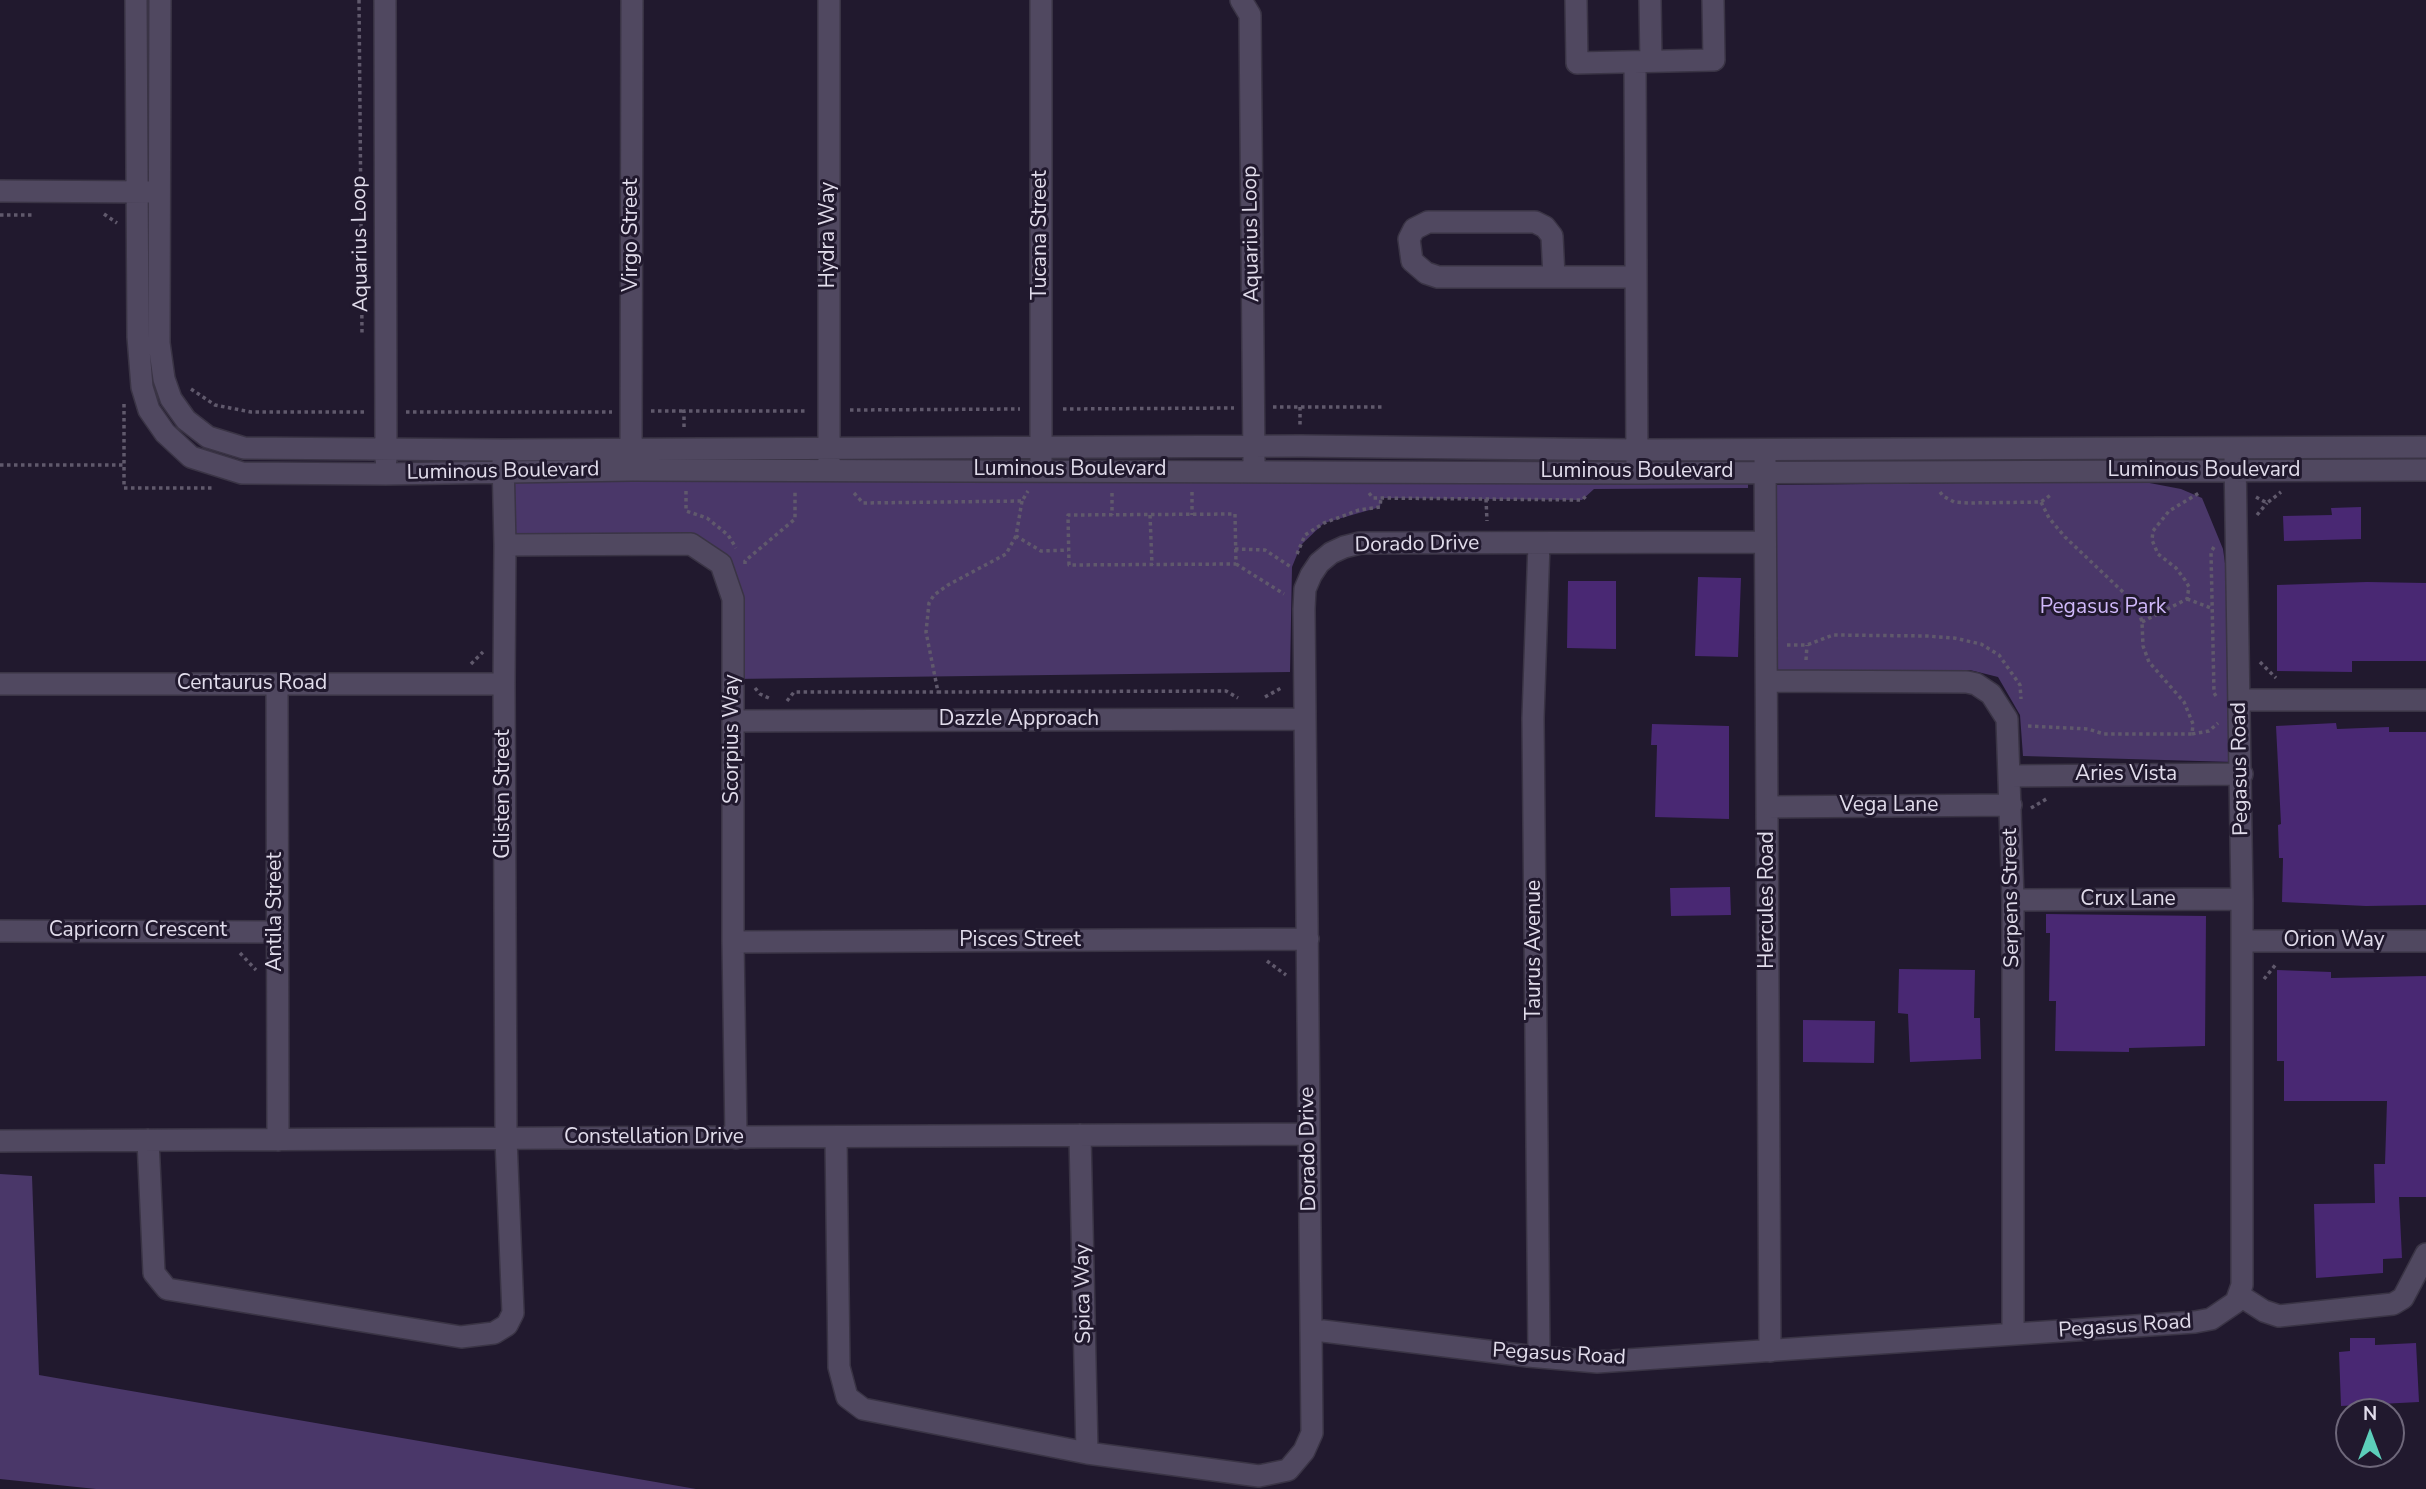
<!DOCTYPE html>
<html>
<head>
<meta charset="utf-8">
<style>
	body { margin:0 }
	#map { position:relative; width:2426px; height:1489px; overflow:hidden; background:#21192e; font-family:"Nunito Sans",sans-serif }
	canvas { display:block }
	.north { position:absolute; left:2335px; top:1398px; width:70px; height:70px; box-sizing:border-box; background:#21192e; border:2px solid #6e677a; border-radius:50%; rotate:0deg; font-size:19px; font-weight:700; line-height:28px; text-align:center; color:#e1dceb }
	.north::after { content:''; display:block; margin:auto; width:24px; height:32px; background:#5cceba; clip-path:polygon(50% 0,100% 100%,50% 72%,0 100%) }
</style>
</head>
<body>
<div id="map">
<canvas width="2426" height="1489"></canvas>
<div class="north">N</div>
</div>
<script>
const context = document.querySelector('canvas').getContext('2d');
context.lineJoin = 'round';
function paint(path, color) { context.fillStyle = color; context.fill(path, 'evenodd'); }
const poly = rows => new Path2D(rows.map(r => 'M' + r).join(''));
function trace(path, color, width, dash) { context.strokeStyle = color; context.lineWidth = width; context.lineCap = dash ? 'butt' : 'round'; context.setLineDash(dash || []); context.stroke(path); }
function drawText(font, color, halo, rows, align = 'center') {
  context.font = font + ' "Nunito Sans",sans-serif'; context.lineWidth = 6; context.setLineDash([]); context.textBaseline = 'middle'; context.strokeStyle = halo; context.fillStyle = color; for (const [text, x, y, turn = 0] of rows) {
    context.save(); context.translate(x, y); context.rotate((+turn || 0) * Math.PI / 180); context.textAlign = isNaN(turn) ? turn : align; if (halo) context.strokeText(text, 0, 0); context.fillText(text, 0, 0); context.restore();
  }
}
const green = poly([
	[503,472,1748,472,1748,488,1594,489,1582,500,1381,498,1380,507,1324,523,1301,545,1292,567,1290,672,733,679,721,564,690,544,505,545],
	[2139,481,2181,489,2202,498,2223,549,2230,599,2234,762,2023,756,2020,715,1998,677,1970,670,1778,671,1774,485],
	[0,1174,32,1176,39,1375,696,1489,96,1489,0,1479]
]);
const building = poly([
	[2361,507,2361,539,2284,541,2283,516,2332,515,2331,508],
	[1698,577,1741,578,1738,657,1695,656],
	[1568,581,1616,581,1616,649,1567,648],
	[2367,582,2426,583,2426,661,2352,661,2352,672,2277,671,2277,585],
	[2336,723,2337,729,2389,727,2389,732,2426,732,2426,905,2366,906,2282,902,2283,858,2279,858,2278,825,2281,824,2276,726],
	[1652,724,1729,726,1729,819,1655,817,1657,745,1651,745],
	[1730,887,1731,915,1671,916,1670,888],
	[2046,914,2206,916,2205,1046,2129,1048,2129,1052,2055,1051,2056,1001,2049,1001,2050,933,2046,933],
	[1899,969,1975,970,1974,1018,1980,1018,1981,1059,1910,1062,1908,1014,1898,1013],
	[2277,970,2331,972,2331,978,2426,976,2426,1197,2399,1197,2402,1258,2383,1259,2383,1273,2316,1278,2314,1204,2375,1203,2374,1164,2385,1164,2387,1101,2284,1101,2284,1061,2277,1061],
	[1803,1020,1875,1021,1874,1063,1803,1062],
	[2350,1338,2375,1338,2375,1345,2416,1343,2419,1402,2341,1406,2339,1352,2350,1351]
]);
const path = poly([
	[359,0,362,334],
	[104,214,117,223],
	[0,215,33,215],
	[191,389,215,405,251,412,367,412],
	[124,404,124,488,215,488],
	[1273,407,1383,407],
	[1300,407,1300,426],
	[1063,409,1234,408],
	[850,410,1020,409],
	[651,411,684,411],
	[406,412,612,412],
	[684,427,684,411,807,411],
	[0,465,124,465],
	[686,491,686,511,707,518,728,535,736,548],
	[1192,492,1192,515],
	[1940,492,1943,496,1954,502,1969,503,2041,502,2052,494],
	[854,493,863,503,1022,501,1028,491],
	[1112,493,1112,515],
	[1369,493,1373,498,1381,498,1582,500,1588,494],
	[2256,497,2267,503,2281,492],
	[1486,499,1487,521],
	[1022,501,1016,536,1041,551,1068,550],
	[1235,514,1236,564,1069,565,1068,515,1235,514],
	[1150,515,1152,565],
	[2257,515,2267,503],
	[1016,536,1006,554,948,585,934,595,929,603,926,632,938,692,1226,691,1238,698],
	[2214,547,2211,552,2214,693,2218,699],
	[1235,549,1265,550,1291,567],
	[1297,554,1305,535,1324,523,1359,510,1380,507,1381,498],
	[745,564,745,561,795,519,795,491],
	[1236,564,1284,594],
	[2187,599,2211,608],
	[2142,622,2187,599,2189,587,2185,580,2176,568,2158,554,2152,540,2153,531,2169,511,2199,493],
	[1787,645,1807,645,1833,635,1927,636,1954,638,1981,644,1999,655,2020,685,2021,699],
	[1806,660,1807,645],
	[2260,662,2276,678],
	[471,664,483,652],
	[755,688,760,694,771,699],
	[1265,697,1283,687],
	[787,701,794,692,938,692],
	[2028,726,2088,729,2104,734,2192,734,2193,724,2184,702,2149,662,2143,646,2142,622,2139,612,2123,592,2065,537,2049,518,2041,502],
	[2192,734,2209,731,2218,723],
	[2031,808,2048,798],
	[240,953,256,970],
	[1267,961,1286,975],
	[2264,979,2277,963]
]);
const minor = poly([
	[136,0,138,337,142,387,149,410,165,433,191,457,242,473,386,474,631,470,1637,473,2426,470],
	[160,0,159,343,164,379,171,399,186,420,208,437,244,448,502,450,1301,446,1637,450,2426,447],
	[385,0,386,460],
	[829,0,829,460],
	[1041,0,1041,460],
	[1241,0,1250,15,1254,462],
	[1576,0,1577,63,1714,60,1713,0],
	[1650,0,1651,61],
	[1635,62,1637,464],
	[0,191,152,192],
	[1554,277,1552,236,1545,227,1535,222,1428,222,1414,229,1409,239,1412,261,1426,273,1438,277,1636,277],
	[1765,458,1770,1351],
	[631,461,632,0],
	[1539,543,1533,718,1539,1357],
	[505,545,691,544,721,564,733,599,733,942,736,1138],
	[1767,681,1967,682,1976,684,1991,694,2007,719,2013,900,2013,1334],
	[0,684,504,684],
	[277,684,278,1140],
	[2241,700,2426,700],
	[733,721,1305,719],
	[2010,776,2242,774],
	[1767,807,2011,805],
	[2013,900,2242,899],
	[0,931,276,932],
	[2242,941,2426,941],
	[733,942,1308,939],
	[1080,1135,1087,1453],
	[836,1137,839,1367,847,1397,863,1409,1087,1453,1259,1476,1288,1470,1304,1451,1312,1433,1304,609,1305,589,1311,575,1319,563,1331,553,1344,547,1360,543,1764,542],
	[148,1140,154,1273,167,1289,461,1337,494,1333,507,1325,513,1313,506,1139,504,684,505,545,503,459],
	[0,1141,1309,1134],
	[2239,1295,2264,1311,2279,1316,2393,1304,2403,1298,2426,1254],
	[1323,1331,1528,1356,1597,1362,2195,1322,2211,1319,2236,1302,2242,1285,2242,899,2235,457]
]);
const streetNames = [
	["Aquarius Loop",1252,234,-91],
	["Virgo Street",632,235,-90],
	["Hydra Way",829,235,-90],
	["Tucana Street",1041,235,-90],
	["Aquarius Loop",361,244,-91],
	["Luminous Boulevard",1070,470],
	["Luminous Boulevard",2204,471],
	["Luminous Boulevard",503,472,-1],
	["Luminous Boulevard",1637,472],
	["Dorado Drive",1417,545,-1],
	["Centaurus Road",252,684],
	["Dazzle Approach",1019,720],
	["Scorpius Way",733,739,-90],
	["Pegasus Road",2241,769,-91],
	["Aries Vista",2126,775],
	["Glisten Street",504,794,-90],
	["Vega Lane",1889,806],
	["Serpens Street",2012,898,-91],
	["Hercules Road",1768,900,-90],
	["Crux Lane",2128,900],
	["Antila Street",276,912,-90],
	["Capricorn Crescent",138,931],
	["Pisces Street",1020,941],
	["Orion Way",2334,941],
	["Taurus Avenue",1535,950,-90],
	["Constellation Drive",654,1138],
	["Dorado Drive",1309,1149,-91],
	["Spica Way",1084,1294,-91],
	["Pegasus Road",2125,1327,-4],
	["Pegasus Road",1559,1355,3]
];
const parkNames = [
	["Pegasus Park",2103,608]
];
paint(green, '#4a3769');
paint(building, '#492873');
trace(minor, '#3a3445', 24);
trace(path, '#60596c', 3.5, [3.5, 3.5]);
trace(minor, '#504860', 21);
drawText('21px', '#e1dceb', '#21192e', streetNames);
drawText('21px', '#cfb8f9', '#21192e', parkNames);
</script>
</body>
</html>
